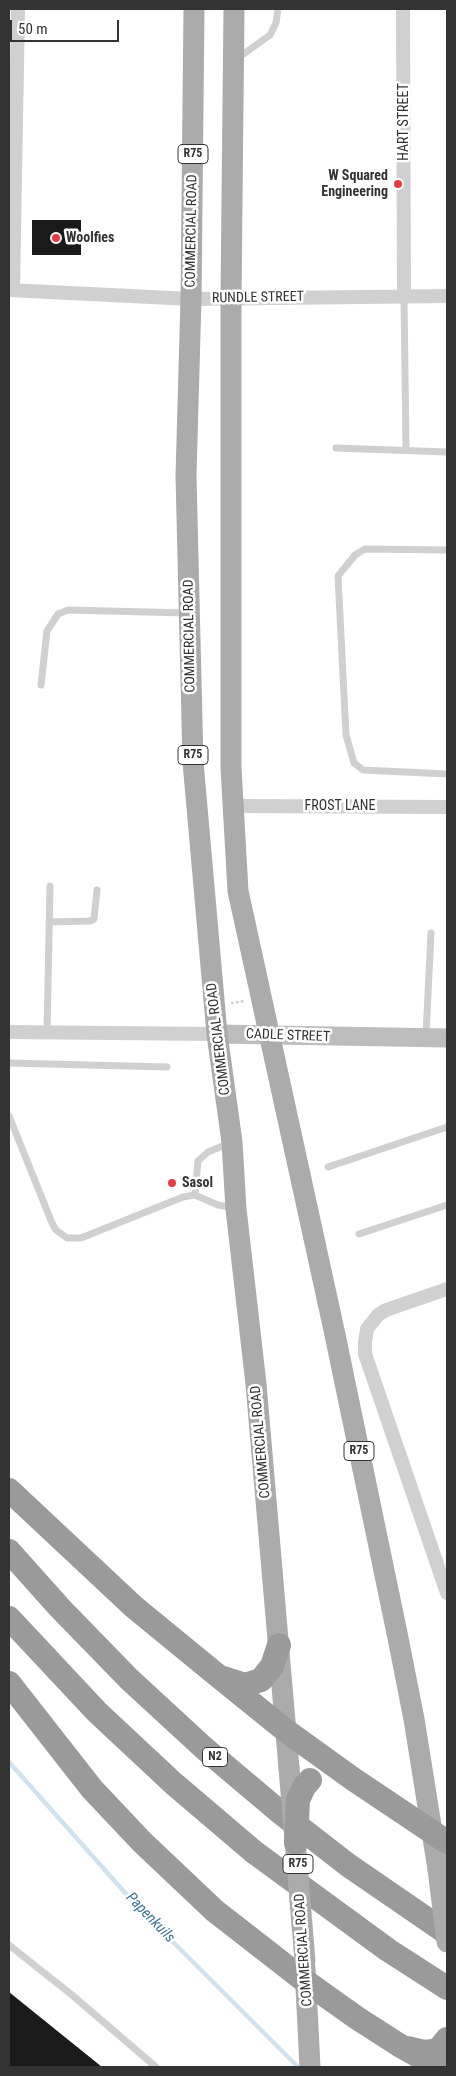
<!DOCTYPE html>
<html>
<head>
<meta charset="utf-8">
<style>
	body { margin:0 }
	#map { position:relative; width:456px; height:2076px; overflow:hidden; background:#fff; font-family:"Roboto Condensed",sans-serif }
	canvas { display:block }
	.frame { position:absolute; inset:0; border:10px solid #333; pointer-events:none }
	.scale { position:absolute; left:10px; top:20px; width:109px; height:22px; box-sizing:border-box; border:2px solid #333; border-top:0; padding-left:6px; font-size:15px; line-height:18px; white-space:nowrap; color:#333; -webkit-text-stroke:4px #fff; paint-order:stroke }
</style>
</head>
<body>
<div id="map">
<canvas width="456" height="2076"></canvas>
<div class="frame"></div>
<div class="scale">50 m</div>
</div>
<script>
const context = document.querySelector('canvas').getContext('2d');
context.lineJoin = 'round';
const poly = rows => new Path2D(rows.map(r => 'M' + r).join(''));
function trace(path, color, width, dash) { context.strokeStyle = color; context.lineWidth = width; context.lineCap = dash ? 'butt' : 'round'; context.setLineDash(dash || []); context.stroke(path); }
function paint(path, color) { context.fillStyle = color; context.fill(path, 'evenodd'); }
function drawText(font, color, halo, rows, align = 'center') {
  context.font = font + ' "Roboto Condensed",sans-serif'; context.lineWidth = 5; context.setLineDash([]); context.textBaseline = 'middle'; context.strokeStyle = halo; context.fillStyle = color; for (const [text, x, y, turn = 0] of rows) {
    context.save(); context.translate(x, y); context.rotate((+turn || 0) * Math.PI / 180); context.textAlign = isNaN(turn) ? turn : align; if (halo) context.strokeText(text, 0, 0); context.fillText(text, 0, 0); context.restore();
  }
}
const stream = poly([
	[9,1762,135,1904,298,2067]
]);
const building = poly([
	[32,220,81,220,81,255,32,255],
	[9,1992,102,2067,9,2067]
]);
const path = poly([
	[231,1003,245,1001]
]);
const lane = poly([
	[238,58,270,35,276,23,278,9],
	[404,296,406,450],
	[336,448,447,452],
	[447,550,365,549,355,555,338,576,346,735,354,763,363,770,447,774],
	[41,685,47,631,58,614,68,610,187,613],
	[49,922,90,921,94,919,97,890],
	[47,1032,50,886],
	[426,1035,431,933],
	[9,1063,167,1067],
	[9,1116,52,1223,56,1230,67,1238,81,1238,183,1197,195,1195,218,1205,233,1208],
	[328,1167,447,1127],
	[195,1195,198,1161,208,1152,230,1143],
	[359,1234,447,1205],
	[9,1945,72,1995,156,2067]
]);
const street = poly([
	[403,9,404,296],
	[9,290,191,299,447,296],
	[13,290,18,9],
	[234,806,447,807],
	[9,1032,217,1034],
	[447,1289,386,1310,378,1315,367,1329,365,1342,365,1354,447,1593]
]);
const secondary = poly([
	[217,1034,447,1038]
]);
const primary = poly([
	[194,9,191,299,186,476,193,762,217,1034,232,1142,236,1209,256,1384,289,1768],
	[234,9,231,297,231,768,238,891,334,1330,397,1633,414,1719,438,1869],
	[305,1968,310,2067]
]);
const highway = poly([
	[9,1490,134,1607,217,1675,285,1730,353,1779,447,1842],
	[9,1551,59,1607,129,1679,205,1749,281,1813,348,1865,447,1933],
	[9,1618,97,1712,173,1783,254,1852,388,1950,447,1988],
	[223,1678,245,1685,261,1680,272,1666,279,1645],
	[9,1683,92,1789,142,1842,215,1911,305,1981,357,2018,399,2045,438,2067],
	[407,2048,424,2052,433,2051,439,2049,447,2039]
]);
const primaryBridge = poly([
	[289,1768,305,1961],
	[438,1869,447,1942]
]);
const highwayBridge = poly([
	[296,1843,298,1800,304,1787,310,1780]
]);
const markers = [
	[398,184,5,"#e63946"],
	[56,238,5,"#e63946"],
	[172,1183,5,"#e63946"]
];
const shields = [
	[193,154,30],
	[193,755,30],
	[359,1451,30],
	[215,1757,25],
	[298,1864,30]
];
const shieldNames = [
	["R75",193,154],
	["R75",193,755],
	["R75",359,1451],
	["N2",215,1757],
	["R75",298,1864]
];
const streetNames = [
	["HART STREET",404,122,-90],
	["COMMERCIAL ROAD",192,231,-89],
	["RUNDLE STREET",258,298,-1],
	["COMMERCIAL ROAD",190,636,-91],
	["FROST LANE",340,806],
	["CADLE STREET",288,1036,2],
	["COMMERCIAL ROAD",219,1039,-97],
	["COMMERCIAL ROAD",261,1442,-95],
	["COMMERCIAL ROAD",304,1950,-94]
];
const poiNames = [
	["W Squared",388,176,"right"],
	["Engineering",388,192,"right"],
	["Woolfies",66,238],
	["Sasol",182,1183]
];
const waterNames = [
	["Papenkuils",150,1918,46]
];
trace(stream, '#cfe2ee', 4.5);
paint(building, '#1a1a1a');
trace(path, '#cdcdcd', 2.5, [2.5, 2.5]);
trace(lane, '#d0d0d0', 7);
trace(street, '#d0d0d0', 14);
trace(secondary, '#bdbdbd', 19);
trace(primary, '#ababab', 21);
trace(highway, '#9a9a9a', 24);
trace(primaryBridge, '#ababab', 21);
trace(highwayBridge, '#9a9a9a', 24);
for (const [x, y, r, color] of markers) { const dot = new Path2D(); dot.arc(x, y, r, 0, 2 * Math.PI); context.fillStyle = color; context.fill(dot); trace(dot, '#fff', 2); }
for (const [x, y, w] of shields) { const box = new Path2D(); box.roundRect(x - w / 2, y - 9.5, w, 19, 4); context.fillStyle = '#fff'; context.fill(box); trace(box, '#333', 1); }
drawText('bold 12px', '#333', null, shieldNames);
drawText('14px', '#333', '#fff', streetNames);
drawText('bold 14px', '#333', '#fff', poiNames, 'left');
drawText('italic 15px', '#3f7597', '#fff', waterNames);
</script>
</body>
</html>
